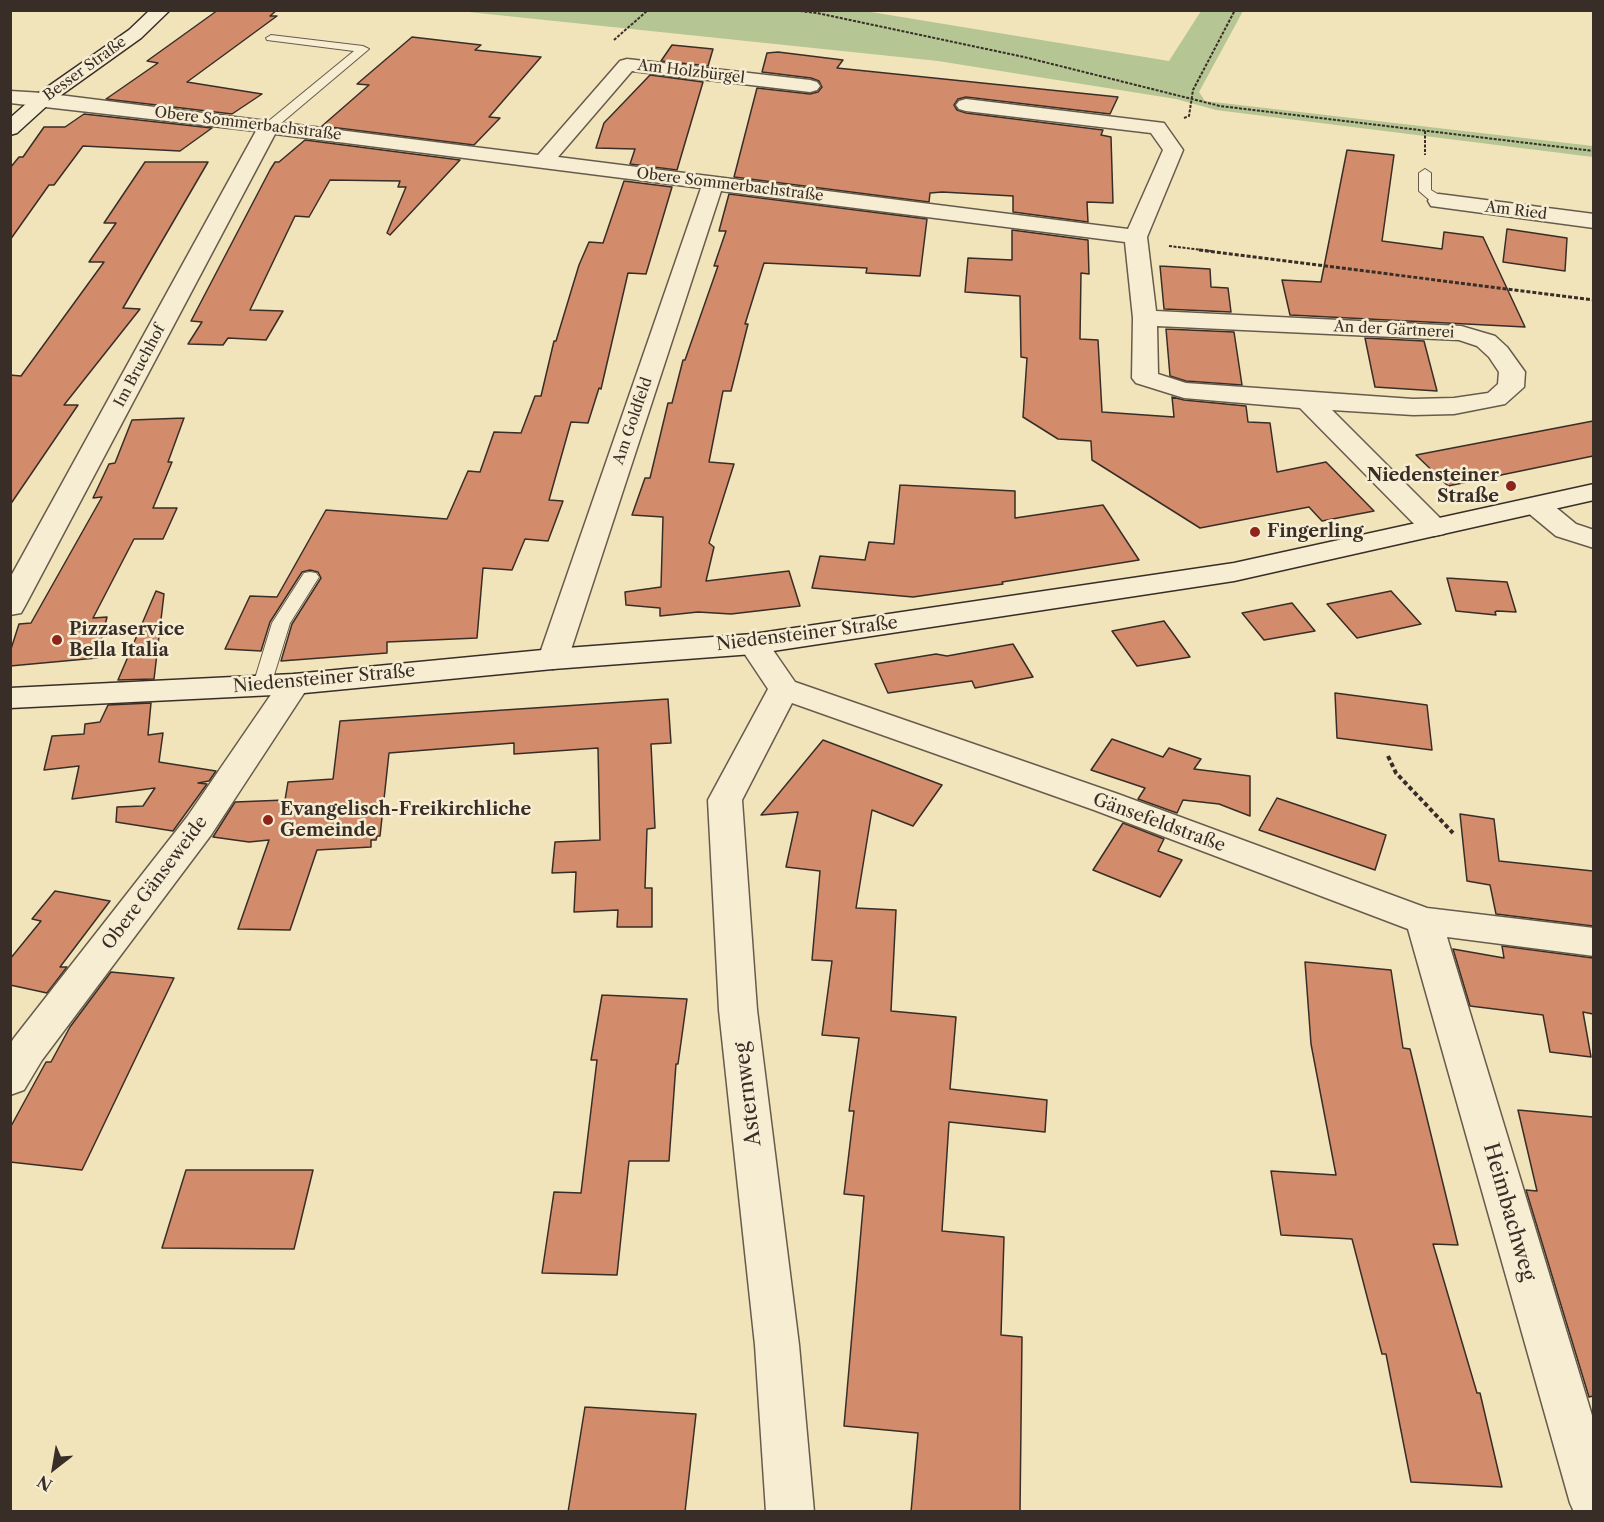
<!DOCTYPE html>
<html>
<head>
<meta charset="utf-8">
<style>
	body { margin:0 }
	#map { position:relative; width:1604px; height:1522px; overflow:hidden; background:#f1e4bb; font-family:"Libre Caslon Text",serif }
	canvas { display:block }
	.frame { position:absolute; inset:0; border:12px solid #392e27; pointer-events:none }
	.north { position:absolute; left:24px; top:1438px; width:60px; height:60px; -webkit-text-stroke:4px #f6edd3; paint-order:stroke; rotate:211deg; font-size:16px; font-weight:700; line-height:24px; text-align:center; color:#392e27 }
	.north::after { content:''; display:block; margin:auto; width:21px; height:27px; background:#392e27; clip-path:polygon(50% 0,100% 100%,50% 72%,0 100%) }
</style>
</head>
<body>
<div id="map">
<canvas width="1604" height="1522"></canvas>
<div class="frame"></div>
<div class="north">N</div>
</div>
<script>
const context = document.querySelector('canvas').getContext('2d');
context.lineJoin = 'round';
function paint(path, color) { context.fillStyle = color; context.fill(path, 'evenodd'); }
const poly = rows => new Path2D(rows.map(r => 'M' + r).join(''));
function trace(path, color, width, dash) { context.strokeStyle = color; context.lineWidth = width; context.lineCap = dash ? 'butt' : 'round'; context.setLineDash(dash || []); context.stroke(path); }
function drawText(font, color, halo, rows, align = 'center') {
  context.font = font + ' "Libre Caslon Text",serif'; context.lineWidth = 5; context.setLineDash([]); context.textBaseline = 'middle'; context.strokeStyle = halo; context.fillStyle = color; for (const [text, x, y, turn = 0] of rows) {
    context.save(); context.translate(x, y); context.rotate((+turn || 0) * Math.PI / 180); context.textAlign = isNaN(turn) ? turn : align; if (halo) context.strokeText(text, 0, 0); context.fillText(text, 0, 0); context.restore();
  }
}
const green = poly([
	[459,11,865,11,1169,61,1201,11,1243,11,1199,92,1205,101,1593,146,1593,157,1216,110,1176,99,938,61]
]);
const building = poly([
	[218,10,277,10,270,16,277,16,187,82,262,94,232,114,106,99,158,63,147,61,218,10],
	[412,37,481,45,475,50,541,57,489,117,500,118,474,145,322,126,369,85,357,84,412,37],
	[672,45,713,49,708,66,661,61,672,45],
	[778,52,843,60,837,68,1118,97,1110,114,966,97,958,99,954,105,957,110,966,113,1103,130,1101,135,1111,137,1113,203,1087,202,1088,222,1013,212,1013,196,942,192,930,193,929,202,734,177,757,88,810,94,818,92,822,87,819,81,811,78,762,72,767,53,778,52],
	[650,75,703,82,677,170,630,164,635,149,596,148,604,123,650,75],
	[84,114,212,128,180,151,83,146,54,185,49,185,10,240,10,168,19,157,23,157,44,127,65,127,84,114],
	[305,140,460,160,390,235,387,233,406,187,398,187,400,181,330,180,309,217,295,216,250,310,283,311,266,340,228,338,223,345,188,344,202,322,191,321,270,170,275,162,279,162,305,140],
	[1347,150,1394,155,1382,241,1442,249,1444,232,1483,237,1525,327,1290,315,1282,280,1321,282,1347,150],
	[145,162,208,162,123,308,140,309,64,405,78,405,10,505,10,375,21,376,104,262,89,262,116,223,104,223,145,162],
	[624,181,672,187,646,274,628,273,601,389,599,388,588,423,571,422,549,500,563,501,548,541,525,539,512,570,483,568,477,638,387,642,387,653,281,661,292,624,321,578,318,572,310,570,302,572,270,622,261,651,225,649,250,596,277,597,326,510,447,519,468,471,480,472,494,432,521,433,535,396,541,396,554,341,556,341,579,265,589,242,603,243,624,181],
	[729,194,927,219,920,276,866,273,867,268,764,263,745,324,748,324,731,391,723,391,709,462,734,464,709,543,714,547,706,581,789,571,800,606,731,614,698,612,660,616,660,608,626,605,625,592,661,587,663,517,632,515,645,478,650,478,668,403,672,403,683,360,685,360,718,266,714,266,726,231,719,231,729,194],
	[1507,229,1567,238,1565,271,1503,262,1507,229],
	[1012,230,1088,240,1089,274,1081,273,1080,339,1098,340,1102,412,1174,417,1172,397,1184,400,1246,406,1248,422,1270,423,1277,472,1326,462,1374,511,1322,521,1309,507,1200,528,1092,460,1091,441,1058,439,1023,417,1027,358,1021,357,1020,296,965,292,968,258,1012,260,1012,230],
	[1160,266,1210,269,1211,287,1228,288,1231,312,1164,309,1160,266],
	[1166,329,1234,332,1242,385,1186,381,1170,376,1166,329],
	[1365,338,1424,341,1437,391,1375,387,1365,338],
	[184,418,168,462,172,462,153,508,177,508,163,539,134,539,93,618,107,617,97,658,10,666,10,652,19,624,31,623,102,497,93,498,109,464,115,463,132,420,184,418],
	[1593,421,1593,456,1448,486,1416,455,1593,421],
	[900,485,1015,491,1015,518,1103,505,1139,560,1002,582,1003,584,913,597,812,588,820,556,865,560,869,542,894,544,900,485],
	[1447,578,1507,582,1516,612,1497,611,1495,612,1496,615,1456,611,1447,578],
	[156,591,164,594,154,679,118,680,156,591],
	[1391,591,1421,624,1357,638,1327,604,1391,591],
	[1292,603,1315,631,1264,640,1242,613,1292,603],
	[1164,621,1190,657,1137,666,1112,631,1164,621],
	[1013,644,1033,677,975,688,972,681,888,693,875,664,936,654,947,656,1013,644],
	[1335,693,1427,705,1432,750,1337,738,1335,693],
	[668,699,671,743,651,744,655,828,647,829,645,888,652,888,652,927,617,927,618,910,574,912,576,872,552,873,555,842,600,840,598,748,514,754,514,743,389,753,380,836,377,836,376,840,371,840,371,847,317,850,290,930,238,929,269,840,249,842,213,837,235,802,285,800,288,782,333,779,340,721,668,699],
	[151,703,148,735,163,733,159,762,216,771,209,781,198,783,207,784,173,831,116,822,117,807,143,806,155,788,72,799,79,766,44,770,52,736,84,734,85,724,100,722,108,705,151,703],
	[1112,739,1163,757,1169,748,1201,759,1194,769,1250,776,1250,816,1219,804,1183,800,1177,813,1138,799,1145,788,1091,770,1112,739],
	[823,740,942,785,913,826,872,810,856,908,896,910,891,1011,956,1017,950,1089,1047,1100,1045,1132,949,1122,942,1231,1004,1237,1001,1335,1022,1337,1020,1512,911,1512,918,1433,844,1426,864,1196,844,1194,854,1111,849,1111,859,1038,822,1035,832,961,812,960,820,871,786,867,798,812,761,815,823,740],
	[1277,798,1386,835,1375,870,1259,830,1277,798],
	[1460,814,1494,819,1499,861,1593,871,1593,926,1496,914,1490,885,1467,881,1460,814],
	[1123,823,1164,839,1158,851,1182,860,1160,897,1093,870,1123,823],
	[55,891,110,901,60,967,67,967,47,993,10,985,10,959,41,921,32,919,55,891],
	[1502,946,1593,958,1593,1014,1583,1012,1591,1057,1550,1052,1543,1015,1470,1006,1453,949,1504,958,1502,946],
	[1305,962,1391,970,1403,1048,1410,1049,1458,1245,1433,1244,1477,1393,1480,1393,1502,1487,1411,1482,1386,1354,1382,1354,1352,1239,1281,1235,1271,1171,1336,1175,1311,1044,1305,962],
	[111,972,174,978,82,1170,10,1162,10,1128,46,1062,51,1062,70,1027,111,972],
	[602,995,687,999,678,1064,676,1064,669,1161,629,1161,617,1275,542,1273,554,1192,581,1193,597,1060,591,1060,602,995],
	[1518,1110,1593,1117,1593,1396,1589,1397,1526,1190,1537,1191,1518,1110],
	[186,1170,313,1170,294,1249,162,1248,186,1170],
	[585,1407,696,1414,685,1512,568,1512,585,1407]
]);
const pathFar2 = poly([
	[791,10,817,13,1024,57,1220,106,1594,151],
	[614,40,648,10],
	[1184,118,1189,116,1193,90,1235,10],
	[1425,131,1425,155],
	[1169,246,1211,251]
]);
const pathFar1 = poly([
	[1199,250,1594,300]
]);
const path = poly([
	[1388,756,1396,773,1453,833]
]);
const service = poly([
	[271,35,363,46,369,49,273,130,269,131,265,130,265,124,354,51,267,40,266,38,271,35],
	[1425,169,1431,173,1431,190,1444,198,1445,201,1444,204,1434,204,1419,191,1419,173,1425,169],
	[310,572,316,573,319,577,290,623,271,685,269,689,262,691,255,689,253,685,272,623,304,573,310,572]
]);
const minor = poly([
	[627,59,810,80,817,82,820,86,817,90,810,92,632,71,558,157,1128,229,1163,150,1151,133,966,111,959,109,956,105,959,101,966,99,1164,123,1183,150,1147,237,1156,311,1461,326,1495,336,1507,347,1525,372,1524,387,1505,404,1454,414,1413,415,1332,410,1444,522,1448,528,1444,534,1434,536,1424,534,1300,408,1184,398,1136,383,1132,378,1133,318,1125,242,721,191,568,659,564,666,553,669,542,666,538,659,701,188,275,134,25,606,21,613,10,615,10,578,256,131,10,103,10,91,43,93,538,155,620,61,627,59],
	[1157,326,1459,340,1477,346,1489,357,1499,372,1498,384,1488,393,1454,398,1413,399,1186,383,1158,374,1157,326],
	[1439,194,1594,214,1594,228,1431,206,1428,201,1431,196,1439,194],
	[1537,498,1547,500,1576,524,1594,530,1594,548,1556,536,1527,512,1523,506,1527,500,1537,498],
	[753,634,764,637,795,682,1118,794,1427,908,1594,928,1594,956,1447,937,1594,1422,1594,1512,1574,1512,1570,1503,1408,929,1094,810,792,703,742,800,757,1010,799,1345,814,1512,766,1512,755,1345,719,1010,708,800,768,689,738,644,742,637,753,634],
	[294,674,305,677,310,684,211,835,42,1060,24,1090,10,1095,10,1044,14,1038,187,817,283,677,294,674]
]);
const secondary = poly([
	[150,10,170,10,141,38,50,103,17,133,10,135,10,118,36,95,129,30,150,10],
	[1594,484,1594,500,1234,581,753,654,553,669,294,694,10,708,10,688,294,674,553,649,753,634,1234,563,1594,484]
]);
const markers = [
	[1511,486,6,"#8f2418"],
	[1255,532,6,"#8f2418"],
	[57,640,6,"#8f2418"],
	[268,820,6,"#8f2418"]
];
const farStreetnames = [
	["Besser Straße",85,69,-36],
	["Am Holzbürgel",691,72,7],
	["Obere Sommerbachstraße",248,124,7],
	["Obere Sommerbachstraße",730,185,7],
	["Am Ried",1516,211,7],
	["An der Gärtnerei",1394,330,3],
	["Im Bruchhof",140,366,-62],
	["Am Goldfeld",633,421,-71]
];
const poiNames = [
	["Niedensteiner",1499,476,"right"],
	["Straße",1499,497,"right"],
	["Fingerling",1267,532],
	["Pizzaservice",69,630],
	["Bella Italia",69,651],
	["Evangelisch-Freikirchliche",280,810],
	["Gemeinde",280,831]
];
const streetNames = [
	["Niedensteiner Straße",807,634,-7],
	["Niedensteiner Straße",324,679,-5],
	["Gänsefeldstraße",1159,823,20],
	["Obere Gänseweide",155,883,-53]
];
const nearStreetnames = [
	["Asternweg",748,1094,-97],
	["Heimbachweg",1509,1212,74]
];
paint(green, '#b5c593');
paint(building, '#d28b6b');
trace(building, '#392e27', 1.5);
trace(service, '#675c4c', 2);
trace(minor, '#675c4c', 3);
trace(secondary, '#392e27', 3);
trace(pathFar2, '#392e27', 2, [3, 1.5]);
trace(pathFar1, '#392e27', 3, [4, 2]);
trace(path, '#392e27', 4, [4.5, 3]);
paint(service, '#f6edd3');
paint(minor, '#f6edd3');
paint(secondary, '#f6edd3');
for (const [x, y, r, color] of markers) { const dot = new Path2D(); dot.arc(x, y, r, 0, 2 * Math.PI); context.fillStyle = color; context.fill(dot); trace(dot, '#f6edd3', 2); }
drawText('15px', '#392e27', '#f6edd3', farStreetnames);
drawText('bold 18px', '#392e27', '#f6edd3', poiNames, 'left');
drawText('18px', '#392e27', '#f6edd3', streetNames);
drawText('21px', '#392e27', '#f6edd3', nearStreetnames);
</script>
</body>
</html>
